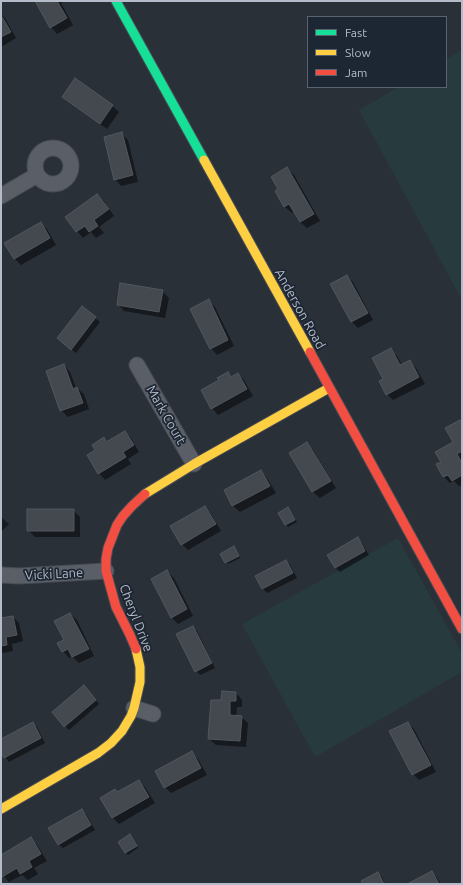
<!DOCTYPE html>
<html>
<head>
<meta charset="utf-8">
<style>
	body { margin:0 }
	#map { position:relative; width:463px; height:885px; overflow:hidden; background:#2a3038; font-family:Ubuntu,sans-serif }
	canvas { display:block }
	.frame { position:absolute; inset:0; border:2px solid #b4bcc9; pointer-events:none }
	.legend { position:absolute; left:307px; top:16px; width:140px; height:72px; box-sizing:border-box; background:#1d2633; border:1px solid #59626f; margin:0; padding:5px 7px; list-style:none; font-size:12px; color:#b4bcc9 }
	.legend li { display:flex; align-items:center; gap:8px; height:20px }
	.legend b { width:20px; border:1px solid #59626f }
</style>
</head>
<body>
<div id="map">
<canvas width="463" height="885"></canvas>
<div class="frame"></div>
<ul class="legend">
<li><b style="height:5px;background:#16e098"></b>Fast</li>
<li><b style="height:5px;background:#ffcf43"></b>Slow</li>
<li><b style="height:5px;background:#f24e42"></b>Jam</li>
</ul>
</div>
<script>
const context = document.querySelector('canvas').getContext('2d');
context.lineJoin = 'round';
function paint(path, color) { context.fillStyle = color; context.fill(path, 'evenodd'); }
const poly = rows => new Path2D(rows.map(r => 'M' + r).join(''));
function trace(path, color, width, dash) { context.strokeStyle = color; context.lineWidth = width; context.lineCap = dash ? 'butt' : 'round'; context.setLineDash(dash || []); context.stroke(path); }
function drawText(font, color, halo, rows, align = 'center') {
  context.font = font + ' Ubuntu,sans-serif'; context.lineWidth = 3.5; context.setLineDash([]); context.textBaseline = 'middle'; context.strokeStyle = halo; context.fillStyle = color; for (const [text, x, y, turn = 0] of rows) {
    context.save(); context.translate(x, y); context.rotate((+turn || 0) * Math.PI / 180); context.textAlign = isNaN(turn) ? turn : align; if (halo) context.strokeText(text, 0, 0); context.fillText(text, 0, 0); context.restore();
  }
}
const green = poly([
	[462,50,462,300,359,110,399,87,446,87,446,59],
	[398,538,462,653,462,672,315,757,242,624]
]);
const shadow = poly([
	[36,1,65,1,61,3,73,25,57,34,51,27],
	[1,14,5,18,16,38,1,47],
	[75,80,112,106,119,112,107,129,70,103,63,97],
	[122,134,128,140,138,182,121,186,115,179],
	[287,168,294,175,320,221,307,228,300,222,294,211,292,213,285,207,276,191,279,189],
	[97,195,104,201,114,216,99,227,104,233,96,238,91,232,83,238,77,231],
	[40,223,47,229,56,245,21,265,15,259,6,243],
	[347,276,353,282,373,320,358,328,352,322,332,284],
	[162,291,169,298,165,318,124,311,118,304],
	[209,301,215,307,234,346,217,355,211,348],
	[82,308,100,322,76,353,63,343],
	[391,350,397,356,402,365,410,361,416,368,425,384,393,400,387,394,384,379],
	[64,365,70,372,76,388,77,388,84,394,89,409,68,417,61,410],
	[228,373,232,377,238,374,244,380,253,396,218,415,212,408,220,380],
	[462,423,462,485,459,486,454,481,450,483,444,477,437,465,442,462,454,443],
	[125,432,131,438,139,452,128,459,131,464,105,480,99,473,96,451,104,439,107,442],
	[307,443,313,450,336,488,320,498,313,492,290,453],
	[261,471,267,478,276,493,240,512,233,506,225,490],
	[205,507,211,514,221,531,188,550,182,544],
	[288,508,297,522,288,527,280,513],
	[73,510,80,517,80,537,35,537,28,530],
	[1,517,9,524,1,532],
	[358,539,362,543,369,555,340,572,336,568],
	[234,548,240,558,228,564,222,554],
	[286,561,290,565,297,578,267,593,263,589,257,577],
	[167,571,174,578,193,616,178,624,171,617],
	[70,614,77,620,94,656,79,663,72,656,69,658,63,651],
	[13,617,19,623,23,641,12,644,13,651,3,653,1,651,1,619],
	[193,627,197,631,215,668,200,675,196,671],
	[88,691,99,704,69,730,65,726],
	[236,693,242,700,242,707,237,707,236,717,241,717,248,723,246,747,216,745,209,739,222,701],
	[32,723,37,727,45,743,9,762,5,757,1,750,1,740],
	[408,723,414,729,436,772,419,780,413,774],
	[192,753,198,759,207,775,171,793,165,787],
	[139,781,145,787,155,803,119,824,113,818,102,798,118,793],
	[81,810,86,814,95,830,63,848,58,844],
	[132,837,138,848,128,855,119,842],
	[31,839,37,845,47,861,34,868,38,874,28,880,22,875,9,882,1,873,1,856],
	[432,872,438,879,441,884,409,884],
	[378,873,382,877,385,884,364,884]
]);
const building = poly([
	[35,1,57,1,67,18,50,28,35,1],
	[1,15,11,32,1,37,1,15],
	[75,78,113,105,100,124,62,97,75,78],
	[122,132,133,175,114,180,104,137,122,132],
	[287,167,314,214,300,222,289,204,284,207,275,191,278,189,271,177,287,167],
	[97,194,109,209,94,220,98,226,89,232,85,226,76,232,65,217,97,194],
	[41,222,50,238,14,259,4,243,41,222],
	[347,275,368,313,351,322,330,284,347,275],
	[120,283,163,290,159,312,117,305,120,283],
	[209,299,228,340,210,349,190,309,209,299],
	[82,306,96,317,71,350,57,338,82,306],
	[391,348,400,365,410,360,419,377,386,395,379,381,383,379,372,358,391,348],
	[64,364,73,389,77,387,83,403,60,411,46,371,64,364],
	[228,372,231,377,238,373,247,389,211,409,201,390,219,380,217,378,228,372],
	[460,420,462,423,462,451,457,454,462,463,462,475,452,481,448,475,443,477,436,464,441,462,435,452,453,442,445,428,460,420],
	[125,431,134,445,123,452,126,457,98,474,87,455,95,450,92,445,104,437,106,442,125,431],
	[307,442,331,481,312,492,289,453,307,442],
	[261,470,270,486,232,506,224,490,261,470],
	[205,506,216,524,181,545,170,526,205,506],
	[288,507,295,520,285,525,278,513,288,507],
	[27,509,74,509,74,531,27,531,27,509],
	[358,537,365,551,335,568,327,555,358,537],
	[234,546,239,556,225,563,220,554,234,546],
	[286,560,293,573,262,589,255,576,286,560],
	[167,570,187,609,171,618,151,579,167,570],
	[70,613,89,649,72,657,68,649,62,652,57,643,64,640,54,621,70,613],
	[13,616,17,635,6,637,7,645,1,646,1,618,13,616],
	[193,626,212,663,195,672,176,634,193,626],
	[84,685,96,700,64,727,52,712,84,685],
	[222,691,236,692,236,701,230,701,230,715,242,716,240,741,208,739,211,700,221,700,222,691],
	[33,722,41,738,4,758,1,752,1,739,33,722],
	[408,722,431,765,412,775,389,731,408,722],
	[192,751,201,768,164,788,155,771,192,751],
	[139,780,149,797,112,818,100,798,115,789,117,792,139,780],
	[82,809,91,825,58,845,48,828,82,809],
	[130,834,137,846,125,853,118,842,130,834],
	[31,837,41,854,29,861,32,867,20,874,17,868,2,877,1,875,1,855,31,837],
	[432,871,439,884,407,884,432,871],
	[378,872,384,884,363,884,361,881,378,872]
]);
const street = poly([
	'35 166a18 18 0 1 1 36 0a18 18 0 1 1-36 0Z',
	[1,196,37,175],
	[137,365,194,464],
	[1,575,19,576,106,571],
	[134,708,153,714]
]);
const fast = poly([
	[116,1,204,160]
]);
const slow = poly([
	[204,160,310,352],
	[145,494,194,464,329,388],
	[1,809,98,753,111,743,122,731,131,716,134,708,140,682,140,667,136,649]
]);
const jam = poly([
	[310,352,462,629],
	[136,649,130,635,116,607,106,571,106,559,108,548,117,525,123,516,132,506,145,494]
]);
const streetNames = [
	["Anderson Road",300,309,61],
	["Mark Court",166,415,60],
	["Vicki Lane",54,574,-3],
	["Cheryl Drive",136,618,69]
];
paint(green, '#273a3e');
paint(shadow, '#0007');
paint(building, '#444950');
trace(building, '#52575f', 1);
trace(street, '#484c53', 17);
trace(fast, '#484c53', 11);
trace(slow, '#484c53', 11);
trace(jam, '#484c53', 11);
trace(street, '#5a5e66', 15);
trace(fast, '#16e098', 9);
trace(slow, '#ffcf43', 9);
trace(jam, '#f24e42', 9);
drawText('13px', '#b4bcc9', '#1d2633', streetNames);
</script>
</body>
</html>
